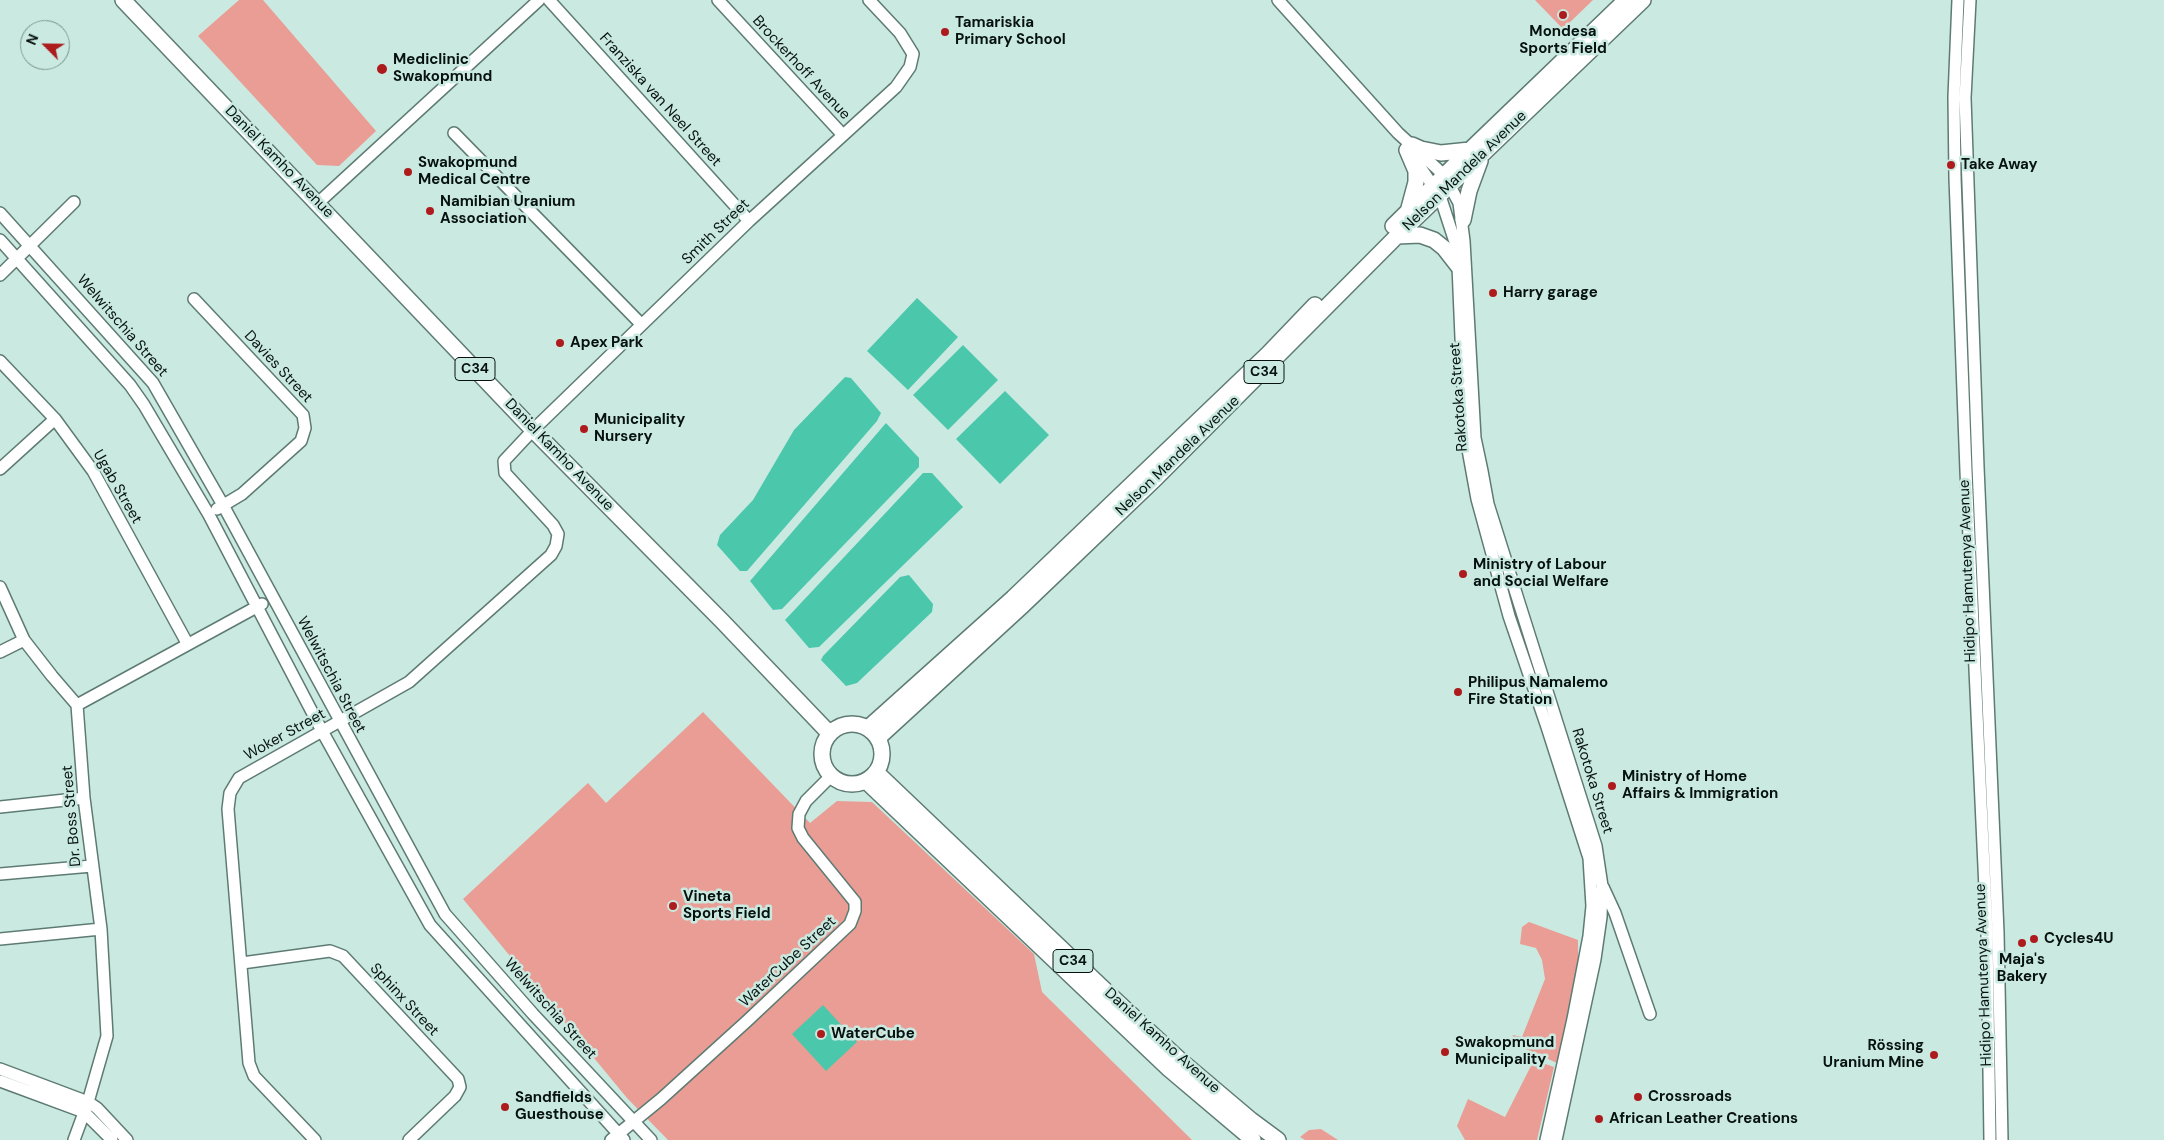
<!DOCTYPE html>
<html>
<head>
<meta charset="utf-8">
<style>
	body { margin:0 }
	#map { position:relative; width:2164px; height:1140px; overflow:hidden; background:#caeae1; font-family:"DM Sans",sans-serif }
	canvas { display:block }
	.north { position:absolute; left:20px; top:20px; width:50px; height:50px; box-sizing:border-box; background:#caeae1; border:1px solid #7c948d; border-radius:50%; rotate:293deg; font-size:14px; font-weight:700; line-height:20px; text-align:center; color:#07120f }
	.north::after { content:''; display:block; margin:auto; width:18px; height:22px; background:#ad1b1d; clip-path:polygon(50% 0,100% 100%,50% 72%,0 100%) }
</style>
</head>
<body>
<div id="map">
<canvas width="2164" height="1140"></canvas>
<div class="north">N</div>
</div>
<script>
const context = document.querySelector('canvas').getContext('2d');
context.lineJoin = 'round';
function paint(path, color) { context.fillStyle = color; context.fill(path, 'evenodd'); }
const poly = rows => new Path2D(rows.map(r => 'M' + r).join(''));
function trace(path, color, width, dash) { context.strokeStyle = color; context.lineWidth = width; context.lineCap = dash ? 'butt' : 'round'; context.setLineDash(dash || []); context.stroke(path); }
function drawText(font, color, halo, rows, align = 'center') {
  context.font = font + ' "DM Sans",sans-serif'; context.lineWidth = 5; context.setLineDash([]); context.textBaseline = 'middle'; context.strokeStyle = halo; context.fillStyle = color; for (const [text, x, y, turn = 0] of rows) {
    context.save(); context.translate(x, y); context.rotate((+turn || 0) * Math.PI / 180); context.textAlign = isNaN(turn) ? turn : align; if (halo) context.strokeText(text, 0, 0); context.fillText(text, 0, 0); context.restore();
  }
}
const green = poly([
	[239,0,263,0,376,131,339,166,317,165,198,36],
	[1535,0,1593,0,1563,29],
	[703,712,810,823,837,801,872,802,1034,954,1042,992,1192,1140,668,1140,627,1098,463,899,588,783,606,803],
	[1529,922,1578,940,1578,973,1557,1063,1510,1042,1513,1035,1522,1037,1545,979,1542,960,1536,948,1520,944,1522,927],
	[1534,1060,1554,1067,1537,1140,1465,1140,1457,1126,1468,1099,1505,1117],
	[1321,1129,1338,1140,1305,1140,1300,1137,1309,1130]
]);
const water = poly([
	[917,298,958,337,908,390,867,351],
	[963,345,998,380,948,430,913,395],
	[845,377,851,378,881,413,877,421,747,571,740,571,717,545,720,535,753,500,794,430],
	[1005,391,1049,435,1000,484,956,439],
	[886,423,919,458,919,467,782,609,773,610,750,581],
	[923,473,932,473,963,507,819,647,809,648,785,620],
	[909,575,933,604,932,612,857,683,846,686,821,660,823,656,900,577],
	[823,1005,857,1042,826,1071,792,1034]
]);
const minor = poly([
	[549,0,749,221],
	[718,0,842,134],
	[1278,0,1398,133,1444,175,1459,203,1464,241,1475,438,1482,471,1488,504,1522,612,1596,846,1602,886,1601,917,1595,959,1556,1140],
	[1958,0,1954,97,1955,178,1966,471,1987,933,1990,1140],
	[1970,0,1965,98,1978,467,1998,932,2002,1140],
	[454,133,641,324],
	[1415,160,1440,196,1455,242,1458,266,1465,433,1477,499,1509,616,1547,727,1589,858,1592,906,1589,936,1573,1019,1546,1140],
	[318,203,539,0],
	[0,213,153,383,223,505,445,914,533,1014,651,1140],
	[0,240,130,385,144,405,209,515,322,731,430,925,624,1140],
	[0,275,74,202],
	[194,299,303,415,305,428,301,441,242,494,217,509],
	[0,361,55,419,93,471,187,643],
	[0,469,55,419],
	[0,587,24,640,52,676,77,705],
	[0,652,24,640],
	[77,705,262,604],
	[0,807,84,798],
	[0,874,92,866],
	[1603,887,1615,913,1650,1014],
	[0,939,101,929],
	[242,963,330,951,343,956,458,1079,460,1087,455,1096,409,1140],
	[0,1069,88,1102,97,1108,127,1140],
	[0,1081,84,1112,112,1140],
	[74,1140,88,1102,107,1036,101,929,84,798,77,705],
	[315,1140,254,1076,249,1063,228,809,230,793,239,778,409,682,551,555,556,546,558,534,553,525,505,473,504,461,533,430,749,221,896,87,910,67,913,54,900,33,869,0],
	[611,1140,661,1099,747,1021,850,924,855,911,855,902,803,838,798,828,799,814,806,801,831,776]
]);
const major = poly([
	[123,0,533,430,722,621,830,734],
	[1412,145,1421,149,1441,153,1470,150],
	[1407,150,1416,171,1416,182,1409,208],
	[1463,220,1469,191,1480,161],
	[1393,226,1470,150,1626,0],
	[1397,236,1420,235,1434,240,1444,248,1458,266],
	'822 754a30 30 0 1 1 60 0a30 30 0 1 1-60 0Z',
	[868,728,1013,598,1268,354,1315,305],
	[878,738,1022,606,1157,477,1397,236,1643,0],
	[876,772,1110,995,1180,1060,1251,1120,1278,1140],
	[866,781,1169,1069,1253,1140]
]);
const markers = [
	[1563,15,5,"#ad1b1d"],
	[945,32,5,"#ad1b1d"],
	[382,69,6,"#ad1b1d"],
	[1951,165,5,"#ad1b1d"],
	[408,172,5,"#ad1b1d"],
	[430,211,5,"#ad1b1d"],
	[1493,293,5,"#ad1b1d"],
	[560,343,5,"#ad1b1d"],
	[584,429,5,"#ad1b1d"],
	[1463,574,5,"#ad1b1d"],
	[1458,692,5,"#ad1b1d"],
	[1612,786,5,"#ad1b1d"],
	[673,906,5,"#ad1b1d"],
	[2034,939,5,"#ad1b1d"],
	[2022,943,5,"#ad1b1d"],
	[821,1034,5,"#ad1b1d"],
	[1445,1052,5,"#ad1b1d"],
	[1934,1055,5,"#ad1b1d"],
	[1638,1097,5,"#ad1b1d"],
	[505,1107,5,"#ad1b1d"],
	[1599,1119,5,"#ad1b1d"]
];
const shields = [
	[475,369,40],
	[1264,372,40],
	[1073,961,40]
];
const shieldNames = [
	["C34",475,369],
	["C34",1264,372],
	["C34",1073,961]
];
const poiNames = [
	["Tamariskia",955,23],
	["Primary School",955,40],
	["Mondesa",1563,32,"center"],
	["Sports Field",1563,49,"center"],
	["Mediclinic",393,60],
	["Swakopmund",393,77],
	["Swakopmund",418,163],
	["Medical Centre",418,180],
	["Take Away",1961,165],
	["Namibian Uranium",440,202],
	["Association",440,219],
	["Harry garage",1503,293],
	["Apex Park",570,343],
	["Municipality",594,420],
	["Nursery",594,437],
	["Ministry of Labour",1473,565],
	["and Social Welfare",1473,582],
	["Philipus Namalemo",1468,683],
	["Fire Station",1468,700],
	["Ministry of Home",1622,777],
	["Affairs & Immigration",1622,794],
	["Vineta",683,897],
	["Sports Field",683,914],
	["Cycles4U",2044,939],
	["Maja's",2022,960,"center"],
	["Bakery",2022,977,"center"],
	["WaterCube",831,1034],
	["Swakopmund",1455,1043],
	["Municipality",1455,1060],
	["Rössing",1924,1046,"right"],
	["Uranium Mine",1924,1063,"right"],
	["Crossroads",1648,1097],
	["Sandfields",515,1098],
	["Guesthouse",515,1115],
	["African Leather Creations",1609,1119]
];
const streetNames = [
	["Brockerhoff Avenue",801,68,47],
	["Franziska van Neel Street",660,100,48],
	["Daniel Kamho Avenue",279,162,46],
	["Nelson Mandela Avenue",1465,171,-44],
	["Smith Street",716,232,-44],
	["Welwitschia Street",122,326,49],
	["Davies Street",278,367,47],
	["Rakotoka Street",1459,397,-94],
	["Daniel Kamho Avenue",559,455,46],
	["Nelson Mandela Avenue",1178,456,-44],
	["Ugab Street",117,487,60],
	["Hidipo Hamutenya Avenue",1968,571,-92],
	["Welwitschia Street",331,675,62],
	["Woker Street",285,735,-29],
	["Rakotoka Street",1592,781,73],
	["Dr. Boss Street",72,816,-95],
	["WaterCube Street",788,962,-43],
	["Hidipo Hamutenya Avenue",1984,975,-92],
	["Sphinx Street",404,1000,47],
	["Welwitschia Street",550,1009,48],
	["Daniel Kamho Avenue",1162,1041,42]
];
paint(green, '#e99d94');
paint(water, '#4bc7ac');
trace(minor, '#5e7b73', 14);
trace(major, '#5e7b73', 18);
trace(minor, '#fff', 11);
trace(major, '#fff', 15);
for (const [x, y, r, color] of markers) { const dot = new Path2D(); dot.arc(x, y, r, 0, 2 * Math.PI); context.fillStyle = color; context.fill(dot); trace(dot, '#caeae1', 2); }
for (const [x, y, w] of shields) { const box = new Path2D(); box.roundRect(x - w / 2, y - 11.5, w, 23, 4); context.fillStyle = '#caeae1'; context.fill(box); trace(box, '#07120f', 1); }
drawText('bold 14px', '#07120f', null, shieldNames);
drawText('bold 15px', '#07120f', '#caeae1', poiNames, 'left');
drawText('15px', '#07120f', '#caeae1', streetNames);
</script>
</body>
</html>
